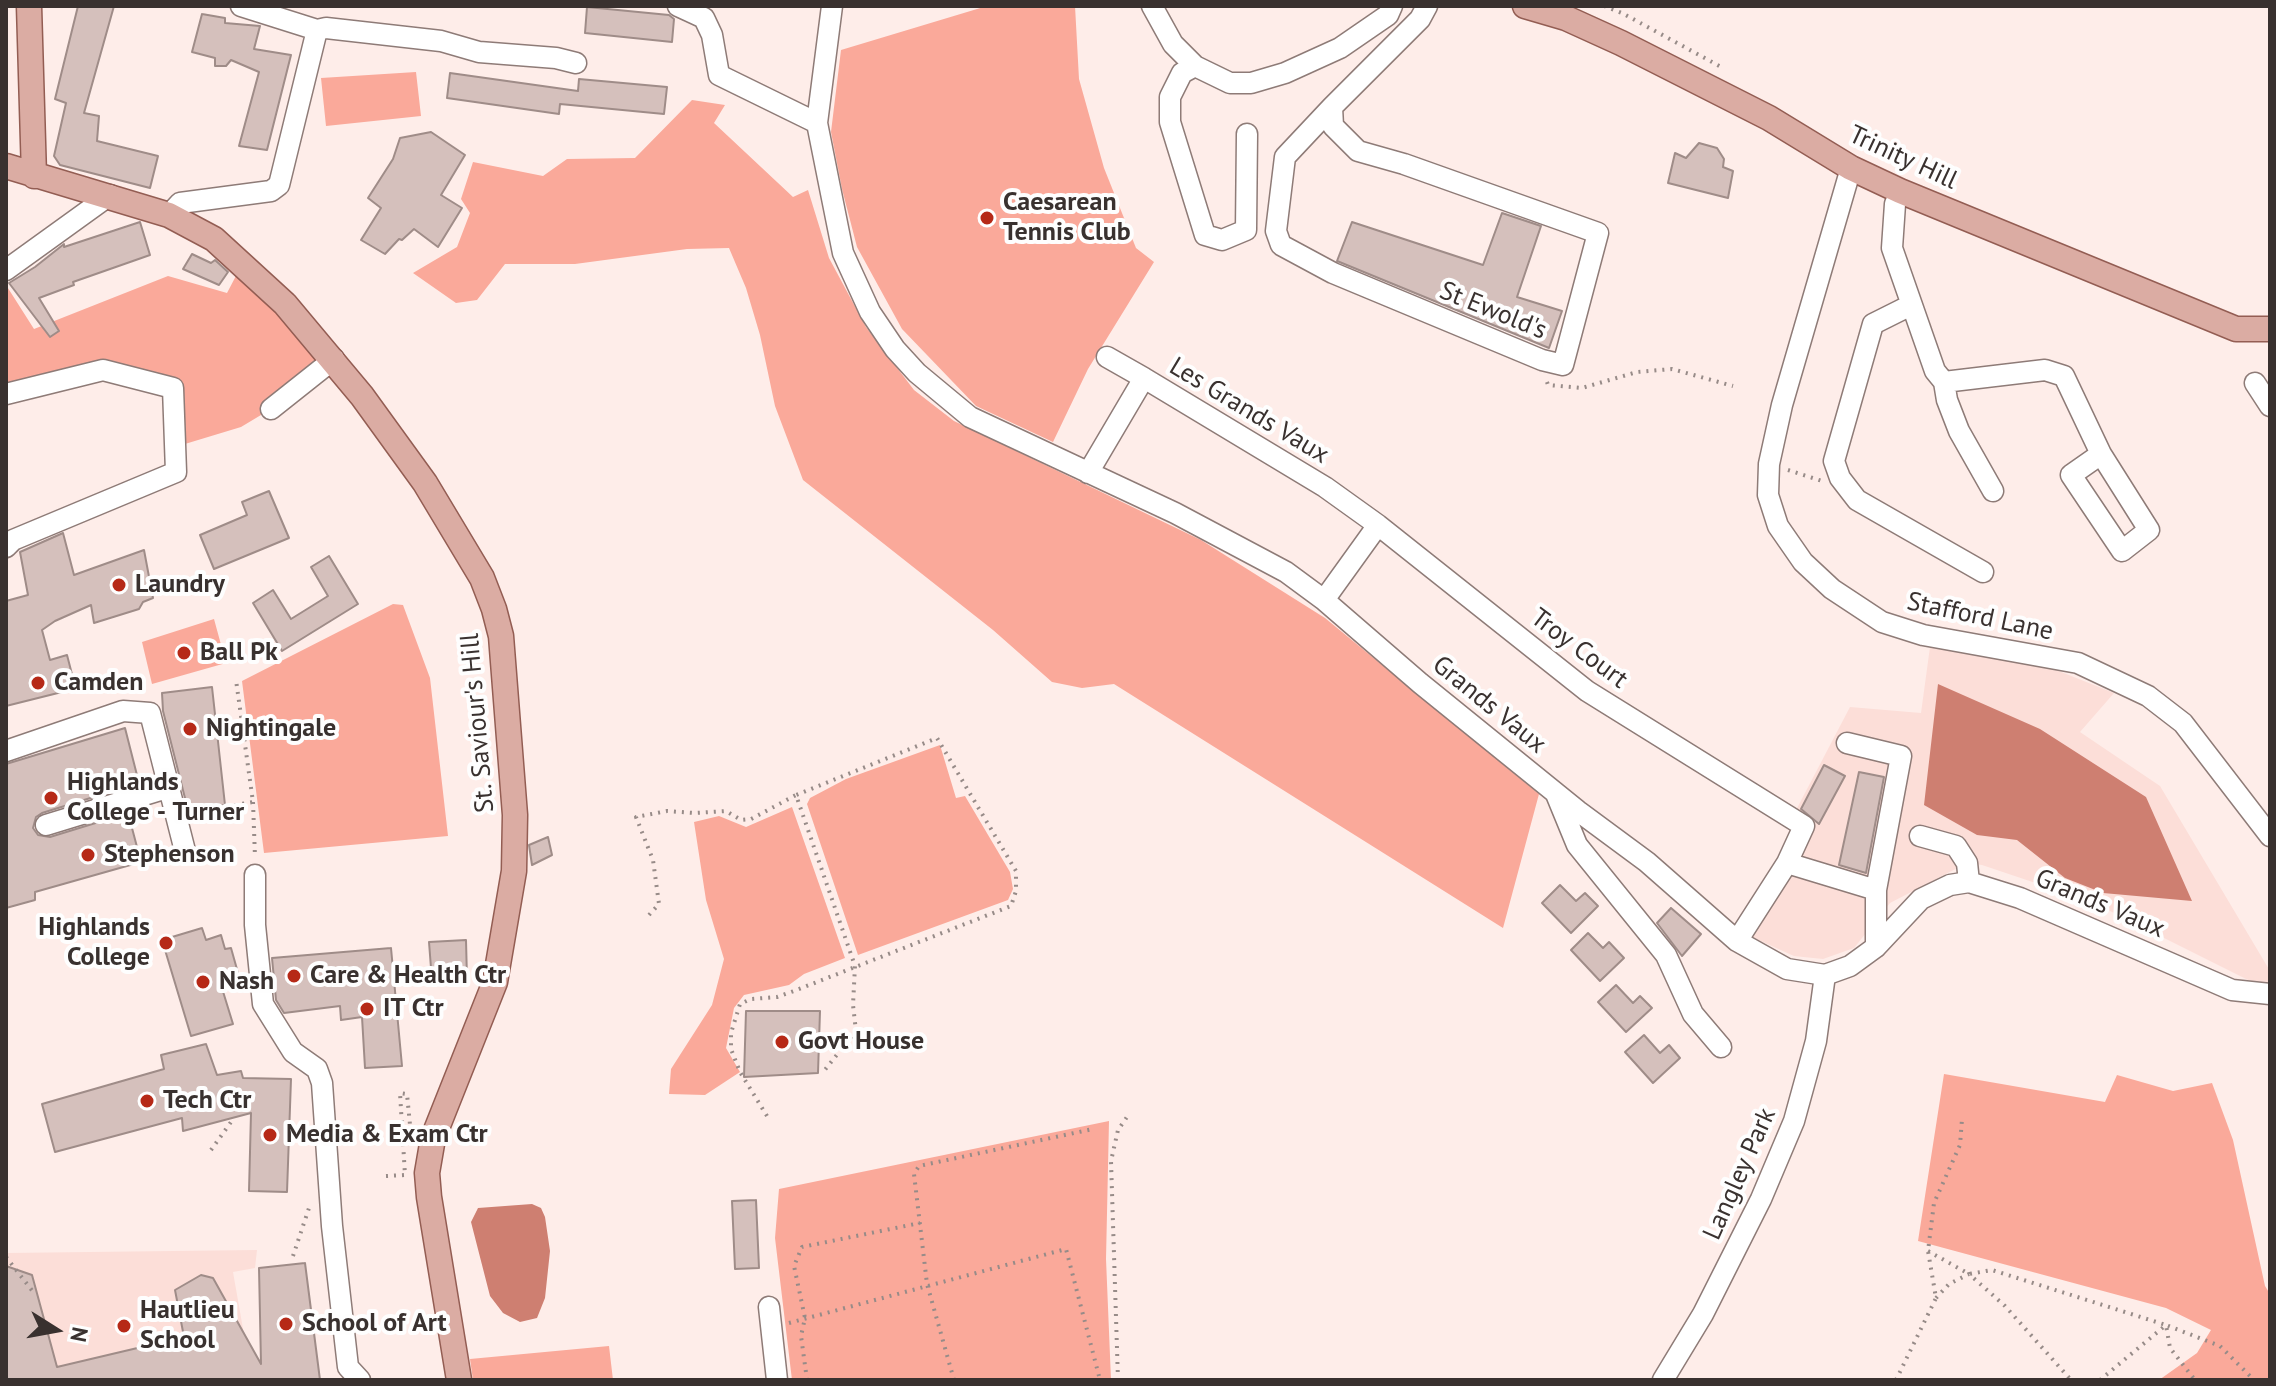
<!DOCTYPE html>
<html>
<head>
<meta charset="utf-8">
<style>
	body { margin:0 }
	#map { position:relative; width:2276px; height:1386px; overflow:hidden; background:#feede9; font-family:"PT Sans",sans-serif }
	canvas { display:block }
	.frame { position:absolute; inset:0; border:8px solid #39312f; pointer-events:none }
	.north { position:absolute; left:16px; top:1290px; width:80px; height:80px; -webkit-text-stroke:6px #fefefe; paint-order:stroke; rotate:101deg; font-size:22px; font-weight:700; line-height:32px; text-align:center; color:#39312f }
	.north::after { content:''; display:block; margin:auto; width:28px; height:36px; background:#39312f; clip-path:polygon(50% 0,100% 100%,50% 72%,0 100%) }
</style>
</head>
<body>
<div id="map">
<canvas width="2276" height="1386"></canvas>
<div class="frame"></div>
<div class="north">N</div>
</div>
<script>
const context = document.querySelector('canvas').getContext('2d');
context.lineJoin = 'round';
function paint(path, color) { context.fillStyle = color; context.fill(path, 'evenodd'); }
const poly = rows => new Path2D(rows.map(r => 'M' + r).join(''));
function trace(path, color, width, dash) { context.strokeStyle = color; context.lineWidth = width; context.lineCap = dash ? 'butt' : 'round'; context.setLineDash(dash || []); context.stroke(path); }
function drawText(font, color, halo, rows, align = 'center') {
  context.font = font + ' "PT Sans",sans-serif'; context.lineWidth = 8; context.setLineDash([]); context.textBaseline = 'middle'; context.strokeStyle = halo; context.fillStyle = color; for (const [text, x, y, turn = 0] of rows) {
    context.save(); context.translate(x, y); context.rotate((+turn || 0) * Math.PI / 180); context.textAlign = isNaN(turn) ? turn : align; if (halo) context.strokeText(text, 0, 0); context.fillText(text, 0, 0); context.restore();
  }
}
const built = poly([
	[1930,647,2041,664,2114,693,2080,732,2160,786,2270,971,2270,983,2254,983,2092,902,1982,865,1967,863,1890,903,1854,948,1823,959,1794,956,1752,937,1807,845,1813,826,1795,812,1850,707,1921,713],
	[257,1250,255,1268,233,1272,252,1380,6,1380,6,1253]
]);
const green = poly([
	[987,6,1075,6,1079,79,1104,168,1136,248,1154,262,1088,369,1053,442,976,406,902,329,857,247,842,189,831,132,841,50],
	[416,72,421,116,326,126,321,78],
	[692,100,725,105,714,123,793,197,808,190,829,258,866,327,914,390,954,421,1201,540,1325,618,1539,794,1503,928,1114,684,1082,688,1052,682,993,630,803,480,775,406,760,335,746,288,729,248,687,249,575,264,505,264,477,300,456,303,413,273,457,247,470,213,461,199,473,162,543,176,567,159,635,158],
	[238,272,291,322,325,367,271,409,241,427,175,447,173,388,103,370,6,394,6,285,34,329,168,276,227,293],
	[393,604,403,605,430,678,448,836,264,853,242,681],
	[214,619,226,663,152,684,142,642],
	[940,745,956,798,965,796,1010,872,1013,889,1008,900,858,955,807,804,810,798,846,779],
	[792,807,845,958,804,974,789,985,744,995,734,1008,726,1048,740,1072,705,1095,669,1094,671,1069,712,1005,724,959,706,900,694,822,719,816,746,827],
	[1944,1074,2105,1102,2117,1075,2173,1091,2212,1083,2233,1140,2265,1286,2270,1294,2270,1380,2159,1380,2197,1353,2211,1330,2166,1308,1918,1241],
	[1109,1121,1106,1259,1111,1380,792,1380,775,1238,779,1189],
	[609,1346,613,1380,473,1380,470,1359]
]);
const water = poly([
	[1938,684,2040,729,2146,797,2192,901,2103,893,2065,878,2017,840,1977,835,1924,805],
	[532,1204,541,1208,545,1217,550,1251,545,1298,537,1318,520,1322,503,1313,490,1296,471,1222,478,1208]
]);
const building = poly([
	[78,6,114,6,84,113,99,116,97,141,158,156,150,188,60,165,54,156,66,103,55,99,78,6],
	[587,7,669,15,674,19,672,42,585,33,587,7],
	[202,14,225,18,225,23,260,26,254,49,291,55,267,150,239,146,259,72,231,60,226,66,215,66,215,58,192,52,202,14],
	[450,73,578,91,579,79,667,87,664,114,560,104,559,114,447,98,450,73],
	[431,132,465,155,441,195,462,208,438,247,414,229,402,240,399,239,385,254,361,240,381,208,368,198,393,159,400,138,431,132],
	[1699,143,1717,148,1724,159,1723,167,1733,171,1728,198,1668,183,1675,153,1686,158,1699,143],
	[1502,213,1541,226,1517,297,1562,311,1549,348,1337,261,1352,222,1483,265,1502,213],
	[140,222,150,255,73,282,74,285,39,298,59,331,50,337,9,283,35,267,64,244,64,247,140,222],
	[192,254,211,263,215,260,228,272,219,285,183,269,192,254],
	[269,491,289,538,214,569,200,535,247,515,242,502,269,491],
	[63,533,74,575,144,550,153,598,143,602,139,609,94,623,91,605,55,621,42,630,50,660,67,655,74,682,65,685,66,691,6,706,6,601,28,595,20,552,63,533],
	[329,556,358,604,282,651,253,603,273,590,291,619,328,596,311,567,329,556],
	[212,687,225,805,188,810,163,711,162,693,212,687],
	[125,728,139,783,42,813,36,817,33,828,38,835,50,837,128,813,141,862,35,892,35,900,6,908,6,764,125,728],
	[1824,765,1845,776,1819,824,1801,809,1824,765],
	[1859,772,1884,777,1866,873,1839,865,1859,772],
	[548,837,552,855,532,865,529,845,548,837],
	[1560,885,1576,901,1585,893,1598,906,1571,933,1542,903,1560,885],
	[1671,908,1701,934,1682,956,1657,923,1671,908],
	[202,928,206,940,221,935,225,949,231,948,240,980,221,985,233,1024,191,1036,162,940,202,928],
	[1588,933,1603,948,1609,942,1624,958,1600,981,1571,950,1588,933],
	[466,940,467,979,432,981,429,942,466,940],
	[391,948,402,1066,365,1068,362,1017,341,1020,340,1006,284,1013,276,1000,272,958,391,948],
	[1616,985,1633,1003,1640,996,1652,1008,1626,1032,1598,1002,1616,985],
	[746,1011,820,1011,818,1073,744,1077,746,1011],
	[1644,1035,1660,1053,1669,1045,1680,1058,1653,1083,1625,1052,1644,1035],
	[206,1044,217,1075,241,1071,243,1078,291,1079,287,1192,249,1191,251,1113,183,1131,182,1118,55,1152,42,1104,164,1069,161,1055,206,1044],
	[756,1200,759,1268,735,1269,732,1201,756,1200],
	[305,1263,320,1380,6,1380,6,1266,32,1275,57,1367,184,1337,175,1290,201,1275,213,1278,261,1364,259,1268,305,1263]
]);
const path = poly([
	[1604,6,1622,13,1723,68],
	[1547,382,1548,385,1582,388,1637,372,1672,369,1733,386],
	[1788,470,1822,481],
	[253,802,255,857],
	[195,812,253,802,236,680],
	[150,861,167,856],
	[649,915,659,904,653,860,636,817,667,811,694,813,726,811,741,820,751,819,796,795,855,966,853,1005,856,1031,824,1071],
	[767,1116,740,1072,731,1049,731,1033,740,1004,751,999,777,997,794,991,1011,906,1016,891,1016,871,937,738,796,795],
	[211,1150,231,1122],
	[386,1176,405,1175,400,1093,407,1094,411,1135],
	[1928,1251,1969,1274,1992,1270,2166,1325,2170,1348,2195,1380],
	[293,1256,310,1205],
	[6,1257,34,1293],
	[1936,1298,1949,1284,1969,1274,2005,1306,2071,1380],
	[789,1323,1066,1249,1100,1380],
	[807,1380,801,1336,805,1318,794,1266,802,1247,920,1223],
	[954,1380,927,1284,914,1174,919,1166,1093,1129],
	[1118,1380,1111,1161,1118,1130,1129,1114],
	[1896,1380,1936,1298,1928,1251,1934,1203,1960,1145,1962,1119],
	[2100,1380,2166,1325,2220,1346,2254,1380]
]);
const minor = poly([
	[241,6,317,30,326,28,441,41,479,52,556,58,576,63],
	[678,6,704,18,712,35,719,75,817,123],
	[832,6,817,123,843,253,870,312,895,349,917,373,970,417,1175,513,1286,572,1324,600,1420,683,1578,811,1647,862,1737,941,1787,969,1825,975,1850,966,1876,947,1921,899,1950,885,1969,882,2020,898,2232,990,2270,994],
	[1152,6,1173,44,1195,66,1230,83,1251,83,1285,73,1340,48,1388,15,1392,6],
	[1195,66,1182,73,1170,97,1170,122,1205,235,1222,240,1246,230,1247,134],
	[1332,107,1285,157,1276,231,1281,245,1333,273,1542,360,1563,365,1598,233,1404,164,1358,151,1333,126,1332,107,1420,19,1427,6],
	[1851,168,1782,405,1769,464,1768,495,1778,526,1803,562,1832,589,1882,622,1923,635,2078,663,2148,696,2183,723,2270,836],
	[1900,191,1895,204,1892,248,1935,371,1944,382,2045,370,2064,376,2101,454,2149,530,2122,551,2071,475,2101,454],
	[169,215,180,203,271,191,279,185,317,30],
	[6,270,110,195],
	[1911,305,1873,324,1834,461,1840,478,1857,500,1983,572],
	[1107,357,1144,378],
	[1944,382,1947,400,1959,431,1993,491],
	[2255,383,2270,406],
	[6,394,103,370,173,388,176,472,13,540,6,547],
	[271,409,334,359],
	[1088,473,1144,378,1325,487,1378,525],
	[1324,600,1378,525,1587,691,1804,826,1787,863],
	[1847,743,1901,756,1876,890,1876,947],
	[6,751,123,711,150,713,185,851],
	[1556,794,1577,845,1666,955,1693,1014,1721,1047],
	[46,825,167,788],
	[1920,836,1956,846,1967,863,1969,882],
	[255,875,255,925,263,1004,293,1052,317,1069,322,1083,332,1226,348,1367,360,1380],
	[1737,941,1787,863,1876,890],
	[769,1307,777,1380],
	[1663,1380,1703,1314,1761,1199,1794,1121,1816,1041,1825,975]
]);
const major = poly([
	[29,6,34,176],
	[1525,6,1566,18,1621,43,1769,118,1851,168,1900,191,2236,329,2270,329],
	[6,166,169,215,214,239,285,304,362,396,425,483,482,578,494,609,501,636,515,815,514,871,495,982,433,1138,427,1173,429,1197,459,1380]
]);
const markers = [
	[987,218,8,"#b62917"],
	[119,585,8,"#b62917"],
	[184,653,8,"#b62917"],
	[38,683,8,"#b62917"],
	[190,729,8,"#b62917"],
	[51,798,8,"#b62917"],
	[88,855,8,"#b62917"],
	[166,943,8,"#b62917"],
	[294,976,8,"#b62917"],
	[203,982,8,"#b62917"],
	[367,1009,8,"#b62917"],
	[782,1042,8,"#b62917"],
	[147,1101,8,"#b62917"],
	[270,1135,8,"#b62917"],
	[286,1324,8,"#b62917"],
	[124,1326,8,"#b62917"]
];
const streetNames = [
	["Trinity Hill",1903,158,25],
	["St Ewold's",1493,311,22],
	["Les Grands Vaux",1249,411,31],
	["Stafford Lane",1980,617,12],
	["Troy Court",1579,649,37],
	["Grands Vaux",1489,705,39],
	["St. Saviour's Hill",478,723,-95],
	["Grands Vaux",2100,904,23],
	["Langley Park",1740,1174,-66]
];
const poiNames = [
	["Caesarean",1003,203],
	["Tennis Club",1003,233],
	["Laundry",135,585],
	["Ball Pk",200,653],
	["Camden",54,683],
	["Nightingale",206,729],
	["Highlands",67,783],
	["College - Turner",67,813],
	["Stephenson",104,855],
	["Highlands",150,928,"right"],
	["College",150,958,"right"],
	["Care & Health Ctr",310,976],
	["Nash",219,982],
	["IT Ctr",383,1009],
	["Govt House",798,1042],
	["Tech Ctr",163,1101],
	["Media & Exam Ctr",286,1135],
	["Hautlieu",140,1311],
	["School",140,1341],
	["School of Art",302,1324]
];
paint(built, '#fcded8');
paint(green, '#faa99a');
paint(water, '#ce7f71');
paint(building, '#d5c0bc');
trace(building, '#9f8c88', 2);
trace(minor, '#8e7b77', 23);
trace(major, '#935d53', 27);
trace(path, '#978b88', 4, [2, 6]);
trace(minor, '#fff', 20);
trace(major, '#dbaca3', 24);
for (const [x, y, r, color] of markers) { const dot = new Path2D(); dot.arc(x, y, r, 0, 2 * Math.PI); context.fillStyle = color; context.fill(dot); trace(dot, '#fefefe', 3); }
drawText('26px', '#39312f', '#fefefe', streetNames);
drawText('bold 26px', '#39312f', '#fefefe', poiNames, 'left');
</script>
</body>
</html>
